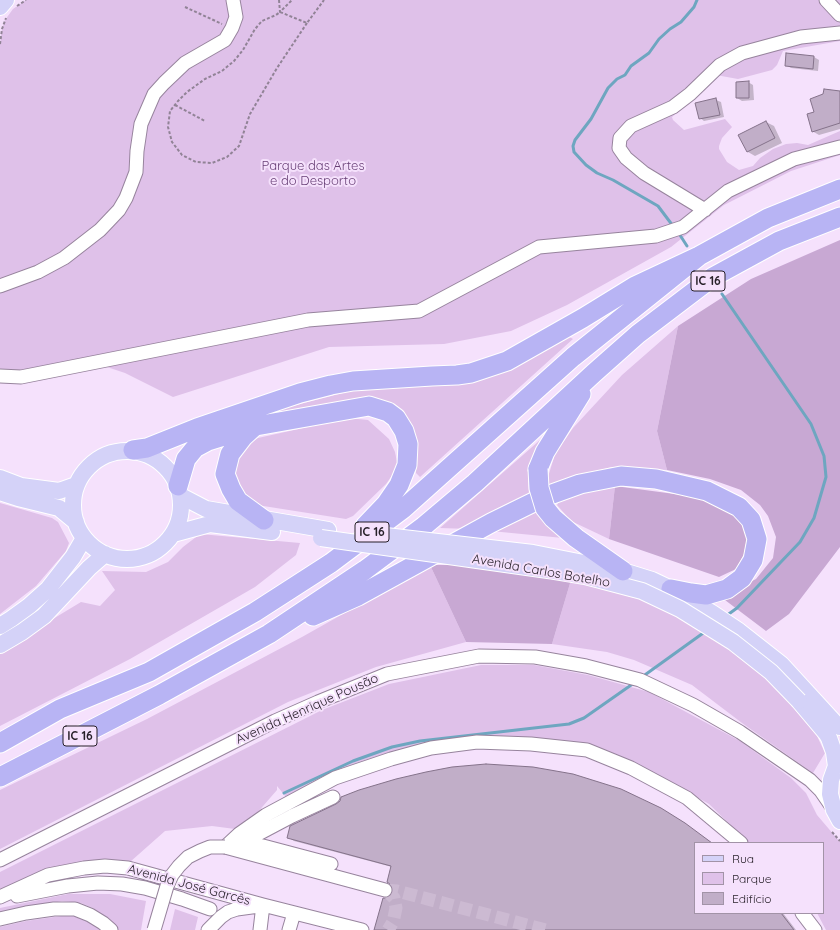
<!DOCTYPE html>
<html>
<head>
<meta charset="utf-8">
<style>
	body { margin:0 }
	#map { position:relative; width:840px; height:930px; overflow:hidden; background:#f5e1fc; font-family:Quicksand,sans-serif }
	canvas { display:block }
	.legend { position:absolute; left:694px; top:842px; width:130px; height:72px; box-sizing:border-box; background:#f5e1fc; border:1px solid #a293a7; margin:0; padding:5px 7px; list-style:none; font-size:12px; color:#261f28 }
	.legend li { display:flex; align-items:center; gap:8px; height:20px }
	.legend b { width:20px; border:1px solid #a293a7 }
</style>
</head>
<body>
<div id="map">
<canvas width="840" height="930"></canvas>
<ul class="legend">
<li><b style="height:5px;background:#d4d2f8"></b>Rua</li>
<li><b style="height:11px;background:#dfc1e9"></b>Parque</li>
<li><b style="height:11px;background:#c1aec8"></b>Edifício</li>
</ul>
</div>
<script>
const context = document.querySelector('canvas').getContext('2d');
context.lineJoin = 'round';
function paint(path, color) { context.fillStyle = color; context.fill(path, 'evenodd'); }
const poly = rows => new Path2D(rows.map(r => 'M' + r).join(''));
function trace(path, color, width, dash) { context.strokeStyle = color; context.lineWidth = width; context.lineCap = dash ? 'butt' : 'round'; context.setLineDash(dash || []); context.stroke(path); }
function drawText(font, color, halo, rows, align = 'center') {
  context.font = font + ' Quicksand,sans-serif'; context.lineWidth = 4; context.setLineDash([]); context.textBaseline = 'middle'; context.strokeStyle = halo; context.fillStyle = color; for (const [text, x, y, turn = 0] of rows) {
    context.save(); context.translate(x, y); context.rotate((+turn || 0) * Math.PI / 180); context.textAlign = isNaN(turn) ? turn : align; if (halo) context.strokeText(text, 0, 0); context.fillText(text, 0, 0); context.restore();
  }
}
const green = poly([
	[26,0,840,0,840,41,783,51,777,65,772,70,738,79,716,75,684,107,672,117,673,120,684,130,725,119,732,127,722,138,719,146,719,149,727,162,739,170,753,166,760,158,773,149,786,144,797,143,808,145,840,131,840,155,791,171,724,205,671,247,567,305,511,331,444,344,329,347,173,397,125,373,101,365,0,380,0,44,2,29,5,20,13,9],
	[678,326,657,431,667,470,612,467,581,475,548,487,548,477,555,454,573,428,622,375],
	[566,335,573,339,420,477,416,473,416,458,397,408,230,422,370,386,410,383],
	[348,418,368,420,389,439,395,452,398,467,386,484,353,516,346,519,257,505,239,489,235,477,234,465,241,448,258,438],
	[540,440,535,450,528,479,529,495,470,529,440,528],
	[615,486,609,539,571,521,557,505,561,498,591,489],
	[0,503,52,518,58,522,69,543,66,551,36,586,0,614],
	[536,506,563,538,491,531],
	[200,534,300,543,296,555,255,587,130,659,0,726,0,651,81,602,100,606,115,590,102,571,146,572,168,562,183,547],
	[430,565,466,642,376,667,288,702,0,849,0,790,147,719,302,637],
	[571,580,649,602,689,621,726,647,776,687,817,736,825,753,813,773,742,723,692,685,634,660,607,652,552,644],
	[481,665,534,665,588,675,649,692,740,741,791,778,806,793,817,815,840,842,840,930,826,930,817,913,823,913,823,843,749,843,709,804,643,767,579,744,399,751,379,756,348,767,286,797,277,786,277,790,257,813,235,829,212,826,165,831,130,862,51,870,0,889,0,872,322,710,389,684],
	[68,894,110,894,146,901,141,930,118,930,93,908,81,903,62,901,0,914,0,908],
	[175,909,198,917,195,930,170,930],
	[68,915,81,917,103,930,0,930,0,927,26,921]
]);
const forest = poly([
	[840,240,840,547,789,614,766,631,721,597,756,579,773,558,776,537,768,516,760,505,741,490,710,479,667,470,657,431,678,326,751,279],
	[615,486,697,497,722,508,742,521,747,538,744,554,736,569,719,577,609,539],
	[430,565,459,565,571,580,552,644,466,642]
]);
const shadow = poly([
	[787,54,814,57,819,60,818,71,791,68,786,65],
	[748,82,753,85,754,100,742,101,737,98],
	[840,92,840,129,819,135,812,131,816,112],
	[716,100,721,102,724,117,704,121,700,118],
	[766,122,774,126,782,143,755,156,748,152],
	[679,820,712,843,695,843,695,913,783,913,796,930,375,930,388,899,394,893,392,867,294,841,288,837]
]);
const stream = poly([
	[673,226,658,206,613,180,597,173,586,165,574,152,573,146,575,140,591,119,608,88,617,79,625,75,631,66,649,53,659,39,670,29,681,22,694,7,697,0],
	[678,232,687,246],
	[722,294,811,424,824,456,826,477,814,518,800,542,737,608,726,616],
	[642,677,706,631],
	[284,793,353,761,392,747,420,741,569,724,584,718,634,683]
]);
const building = poly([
	[786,53,814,56,813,69,785,66,786,53],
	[749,81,749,98,736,98,736,82,749,81],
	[824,89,840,91,840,123,812,132,807,114,814,112,810,99,823,94,824,89],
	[716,98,720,115,699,119,695,103,716,98],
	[766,121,775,138,747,152,738,135,766,121],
	[486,764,533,767,573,774,621,789,661,808,685,823,712,843,695,843,695,913,781,913,794,930,374,930,383,898,387,898,393,892,393,888,390,884,387,882,391,866,287,838,290,826,336,804,340,801,341,797,359,790,396,779,426,772,452,767,486,764]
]);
const minorTunnel = poly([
	[385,890,397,891,546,930],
	[385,890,390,894,394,898,396,908,393,922,388,930]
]);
const path = poly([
	[279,0,280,12,292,0],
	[17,6,26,0],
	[185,7,222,24],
	[307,23,277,68,250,114,239,146,227,157,212,163,196,162,182,155,172,142,168,127,170,111,178,101,187,92,205,79,222,71,234,61,243,50,255,29,262,21,276,15,280,12,307,23,324,0],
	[0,44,2,29,6,18],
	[175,105,205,121],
	[832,832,840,841]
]);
const minor = poly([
	[826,0,840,15],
	[705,210,644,173,626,158,619,148,620,138,631,126,673,107,690,94,720,65,742,53,801,37,840,33],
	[0,286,38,272,64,258,100,230,119,210,126,198,136,172,137,151,141,124,154,94,164,83,185,63,225,40,232,28,236,17,233,0],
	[0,376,21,377,308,320,419,311,539,247,656,236,683,227,728,191,794,159,840,147],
	[234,839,250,838,258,834,292,816,333,797],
	[240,846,254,844,263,846,331,864],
	[225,847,239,834,266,815,335,778,391,759,431,748,477,742,531,744,587,750,631,768,687,798,741,843],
	[225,847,385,890],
	[0,860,275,721,318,702,387,674,479,656,535,657,586,666,640,680,693,705,740,732,810,780,821,791,832,807],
	[17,896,68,886,98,883,122,884,145,888,182,899,210,909],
	[0,897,48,875,84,868,105,866,128,868,263,905,362,930],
	[802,913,815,930],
	[0,919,26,913,54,909,75,909,90,915,103,923,111,930],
	[208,930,221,917,228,912,237,909,259,906],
	[260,930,263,905],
	[289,930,294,913]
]);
const major = poly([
	[0,7,6,0],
	'73 505a54 54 0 1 1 108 0a54 54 0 1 1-108 0Z',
	[0,478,21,486,59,491,76,485],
	[0,492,18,498,59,508,76,522],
	[181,496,206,509,328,530],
	[173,534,210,524,272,532],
	[623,571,652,580,671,589,712,613,739,631,781,664,836,724,840,727],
	[0,626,11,619,29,606,48,589,73,557,84,538],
	[0,645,22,632,44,616,89,568,105,554],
	[799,701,826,733,829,738,834,752,836,766],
	[840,760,836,766,831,780,830,794,834,810,840,821]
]);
const highway = poly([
	[254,427,243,437,230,454,225,474,231,489,238,501,264,520],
	[133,450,147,448,197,428,300,393,331,385,353,381,432,376,457,375,471,373,507,361,583,318,635,286,699,256,768,218,840,189],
	[538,469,545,452,581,394],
	[178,486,186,459,195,448,208,441,256,426,369,406,388,412,396,418,404,431,408,444,407,465,399,485,386,504,365,526],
	[313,616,358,596,491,523,544,497,580,484,621,476,656,479,707,491,739,507,751,520,757,539,753,560,742,578,727,589,706,595,691,593,671,589],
	[0,743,60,709,149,672,255,612,331,563,403,509,573,357,699,256],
	[0,777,159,695,269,634,365,570,424,526,475,483,594,373,638,334,713,277,779,241,840,217]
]);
const minorBridge = poly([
	[154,930,167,886,172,875,179,866,188,857,200,851,210,847,225,847]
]);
const majorBridge = poly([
	[377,535,533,553,619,570],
	[321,538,555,571,585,576,642,591,680,609,733,642,771,672,799,701]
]);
const highwayBridge = poly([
	[538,469,539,488,545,508,553,518,576,538,623,571]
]);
const shields = [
	[708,281,34],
	[372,532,34],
	[80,736,34]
];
const shieldNames = [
	["IC 16",708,281],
	["IC 16",372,532],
	["IC 16",80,736]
];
const parkNames = [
	["Parque das Artes",313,166],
	["e do Desporto",313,181]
];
const streetNames = [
	["Avenida Carlos Botelho",541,571,10],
	["Avenida Henrique Pousão",307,709,-24],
	["Avenida José Garcês",189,885,15]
];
paint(green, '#dfc1e9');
paint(forest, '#c8a8d3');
paint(shadow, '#0003');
trace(stream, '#6ea6c0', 3);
paint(building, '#c1aec8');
trace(building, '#84728a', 1);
trace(minorTunnel, '#ccbad2', 13, [13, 6]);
trace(minor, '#97849d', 15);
trace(major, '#fff', 18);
trace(highway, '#fff', 21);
trace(path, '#918396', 2, [3, 2]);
trace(minor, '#fff', 13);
trace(major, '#d4d2f8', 16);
trace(highway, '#b8b4f4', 19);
trace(minorBridge, '#97849d', 15, []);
trace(majorBridge, '#fff', 18, []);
trace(highwayBridge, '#fff', 21, []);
trace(minorBridge, '#fff', 13);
trace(majorBridge, '#d4d2f8', 16);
trace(highwayBridge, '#b8b4f4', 19);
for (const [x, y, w] of shields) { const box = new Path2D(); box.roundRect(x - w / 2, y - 10, w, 20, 3); context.fillStyle = '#f5e1fc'; context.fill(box); trace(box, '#261f28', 1); }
drawText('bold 12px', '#261f28', null, shieldNames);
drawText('13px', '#673e75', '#f5e1fc', parkNames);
drawText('13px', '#261f28', '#f5e1fc', streetNames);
</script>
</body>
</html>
